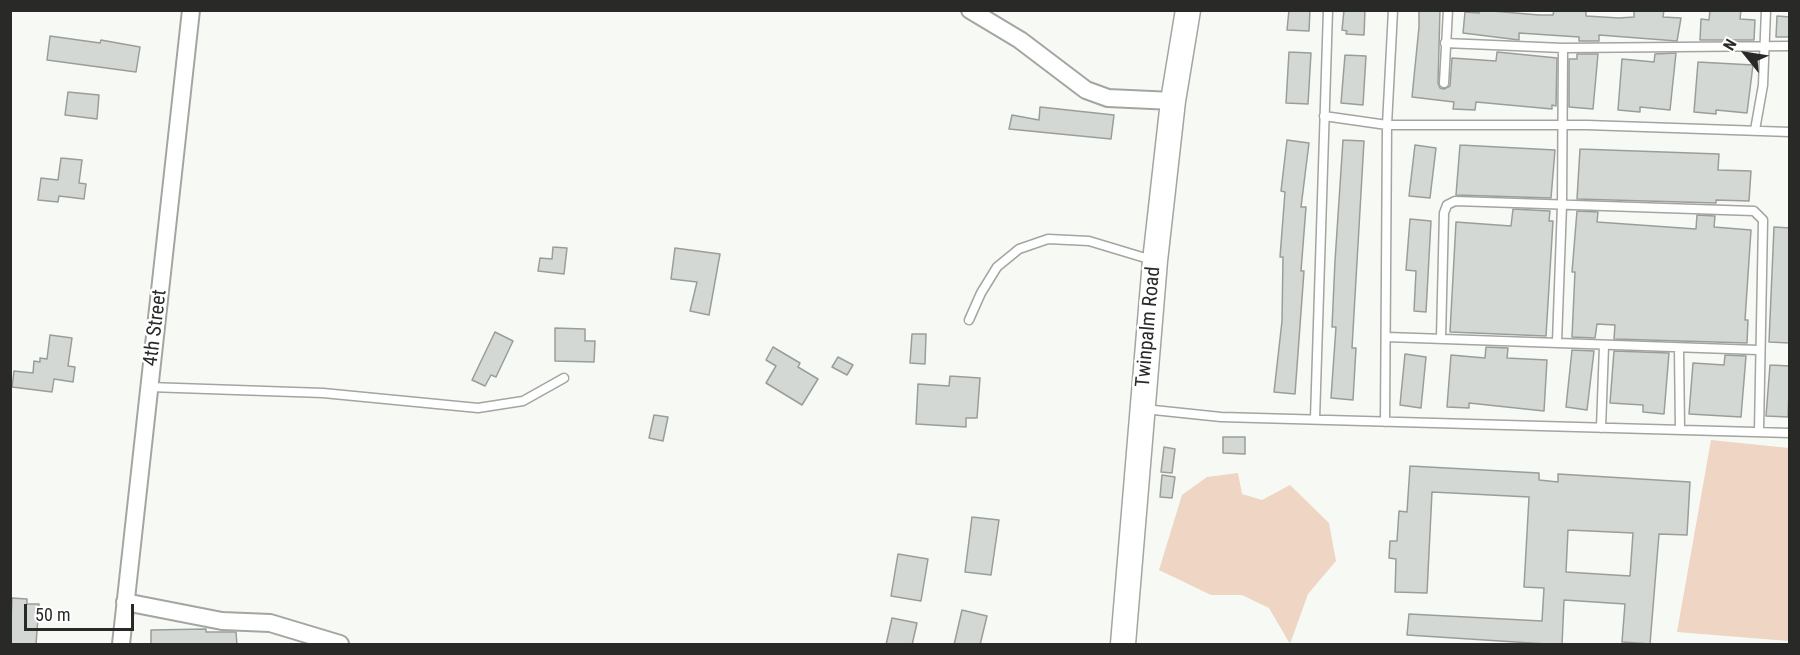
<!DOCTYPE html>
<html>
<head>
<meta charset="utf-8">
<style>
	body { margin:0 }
	#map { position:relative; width:1800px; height:655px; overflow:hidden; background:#f7f9f4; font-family:"Roboto Condensed",sans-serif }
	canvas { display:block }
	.frame { position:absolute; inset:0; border:12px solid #292928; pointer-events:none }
	.north { position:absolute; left:1716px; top:24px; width:60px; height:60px; -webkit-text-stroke:4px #fff; paint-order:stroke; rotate:300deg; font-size:16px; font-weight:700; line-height:24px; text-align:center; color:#292928 }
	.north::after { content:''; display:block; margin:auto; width:21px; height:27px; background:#292928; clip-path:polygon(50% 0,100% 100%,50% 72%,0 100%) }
	.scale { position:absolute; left:24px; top:604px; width:110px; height:27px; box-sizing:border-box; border:3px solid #292928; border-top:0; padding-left:8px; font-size:18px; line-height:21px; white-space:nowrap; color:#292928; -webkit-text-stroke:4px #fff; paint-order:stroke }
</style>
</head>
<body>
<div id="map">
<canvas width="1800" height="655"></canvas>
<div class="frame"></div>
<div class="north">N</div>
<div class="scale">50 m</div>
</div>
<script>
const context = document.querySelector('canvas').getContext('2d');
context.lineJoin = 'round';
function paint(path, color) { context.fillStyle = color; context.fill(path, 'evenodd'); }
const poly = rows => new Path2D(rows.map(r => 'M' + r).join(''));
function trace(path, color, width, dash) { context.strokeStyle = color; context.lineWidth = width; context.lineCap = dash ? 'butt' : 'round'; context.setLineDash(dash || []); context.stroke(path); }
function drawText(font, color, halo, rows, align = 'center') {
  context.font = font + ' "Roboto Condensed",sans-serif'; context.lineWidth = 5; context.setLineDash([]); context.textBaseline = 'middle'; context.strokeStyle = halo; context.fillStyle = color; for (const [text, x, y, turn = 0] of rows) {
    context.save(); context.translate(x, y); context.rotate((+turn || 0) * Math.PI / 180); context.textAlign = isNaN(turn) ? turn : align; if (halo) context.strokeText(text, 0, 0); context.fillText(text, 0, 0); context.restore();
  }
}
const green = poly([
	[1711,440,1789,448,1789,641,1677,632],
	[1238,473,1242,494,1262,500,1290,485,1329,523,1336,561,1308,594,1290,644,1269,608,1242,595,1211,595,1159,570,1182,495,1207,477]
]);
const building = poly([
	[1289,10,1310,10,1309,31,1287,30,1289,10],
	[1344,10,1365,10,1364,35,1346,34,1347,31,1342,30,1344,10],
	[1419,10,1440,10,1438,83,1440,88,1444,89,1450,86,1452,58,1496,61,1497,52,1557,58,1556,106,1552,105,1552,109,1476,102,1475,110,1453,109,1454,102,1412,97,1419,27,1419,10],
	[1480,10,1539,15,1553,15,1554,10,1586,10,1586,16,1619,18,1634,17,1634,10,1664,10,1663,17,1681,18,1677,41,1599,35,1599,41,1579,41,1579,37,1519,33,1519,40,1463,33,1465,12,1479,13,1480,10],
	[1710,10,1741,10,1740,19,1755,20,1754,40,1700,40,1701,19,1709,20,1710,10],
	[1777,16,1790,17,1790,37,1776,37,1777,16],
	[50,36,100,43,101,40,140,47,136,72,47,60,50,36],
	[1289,52,1311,53,1308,104,1286,103,1289,52],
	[1676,53,1670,110,1640,107,1640,112,1618,110,1622,59,1654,62,1655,54,1676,53],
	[1577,54,1598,54,1593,109,1569,107,1569,59,1577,59,1577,54],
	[1345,55,1366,56,1363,105,1341,103,1345,55],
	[1698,62,1753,65,1747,113,1716,110,1716,114,1694,112,1698,62],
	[68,92,99,95,97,119,65,115,68,92],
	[1040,107,1114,115,1111,139,1009,129,1012,115,1039,120,1040,107],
	[1287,140,1309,143,1301,207,1306,207,1301,271,1304,271,1295,394,1274,392,1282,321,1283,257,1280,257,1285,192,1281,191,1287,140],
	[1343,140,1364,141,1352,348,1356,348,1353,400,1331,398,1336,327,1332,327,1335,261,1343,140],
	[1415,145,1436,148,1430,198,1409,196,1415,145],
	[1460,145,1555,150,1551,198,1456,195,1460,145],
	[1580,149,1719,154,1718,170,1751,171,1749,201,1716,200,1716,203,1577,199,1580,149],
	[61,158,82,160,79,183,86,184,84,199,59,196,58,202,38,200,41,178,58,180,61,158],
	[1513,209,1550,211,1549,221,1553,221,1546,336,1450,332,1456,222,1511,226,1513,209],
	[1577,211,1598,212,1597,222,1696,229,1697,215,1715,216,1714,227,1751,230,1745,320,1748,320,1747,343,1614,339,1615,325,1597,324,1595,338,1572,337,1575,272,1572,272,1577,211],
	[1410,219,1431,221,1426,312,1414,311,1416,271,1406,270,1410,219],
	[1774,227,1790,228,1790,343,1769,342,1774,227],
	[553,247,567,248,564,274,538,271,540,258,552,259,553,247],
	[675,248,720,254,709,315,690,311,697,282,671,279,675,248],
	[555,328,585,329,585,341,595,341,594,362,555,361,555,328],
	[495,332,513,341,496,377,491,375,485,386,472,380,495,332],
	[912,334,926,334,925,364,910,363,912,334],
	[50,335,72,338,68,366,75,367,73,382,54,379,52,392,12,387,14,371,33,373,34,361,40,362,40,358,47,359,50,335],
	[773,347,800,363,798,367,818,379,802,405,766,383,776,366,766,360,773,347],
	[1486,347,1508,348,1507,358,1547,360,1544,411,1469,403,1469,408,1447,407,1451,355,1485,358,1486,347],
	[1572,350,1594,351,1587,410,1566,407,1572,350],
	[1614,351,1669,353,1664,414,1643,412,1643,405,1610,403,1614,351],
	[1405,354,1426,357,1421,408,1400,405,1405,354],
	[1725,355,1746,356,1741,417,1689,414,1693,363,1724,365,1725,355],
	[838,357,853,365,847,375,832,367,838,357],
	[1770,365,1790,366,1788,417,1766,416,1770,365],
	[950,376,980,378,977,418,966,418,966,427,916,424,918,384,949,386,950,376],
	[654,415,668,417,663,441,649,438,654,415],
	[1223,437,1245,437,1245,454,1223,453,1223,437],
	[1164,447,1175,449,1172,473,1161,472,1164,447],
	[1410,466,1539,473,1539,480,1558,482,1558,474,1690,482,1687,535,1659,534,1650,644,1622,642,1625,604,1564,600,1562,645,1407,635,1409,614,1542,621,1544,588,1524,587,1529,497,1432,492,1427,593,1395,592,1396,559,1389,558,1390,541,1397,541,1399,511,1407,512,1410,466],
	[1568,530,1633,533,1630,576,1566,572,1568,530],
	[1162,475,1175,477,1172,498,1160,497,1162,475],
	[972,517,999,520,991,575,965,572,972,517],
	[898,554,928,559,921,601,891,596,898,554],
	[12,598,27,599,27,604,39,604,36,645,10,645,12,598],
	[962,610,987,616,980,645,954,645,962,610],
	[892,618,917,623,912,645,886,645,892,618],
	[206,629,206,632,236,632,237,645,151,645,151,630,206,629]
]);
const service = poly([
	[1445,43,1563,48,1790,46],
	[1444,83,1448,10],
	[1324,116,1387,125,1587,125,1790,132],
	[1755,130,1763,85,1766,10],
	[969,320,981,293,997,267,1019,249,1048,239,1089,241,1152,260],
	[1387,337,1758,350],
	[1441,338,1444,213,1447,205,1455,201,1754,211,1763,220,1759,431],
	[1557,342,1562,205,1563,48],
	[1679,349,1680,430],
	[149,387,323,393,478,408,523,401,564,378],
	[1144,409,1221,417,1790,433],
	[1315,419,1328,10],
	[1385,422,1387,125,1393,10],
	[1601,428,1604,346]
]);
const minor = poly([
	[970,10,1020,40,1086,90,1108,98,1173,101],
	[125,602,222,621,270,623,340,644],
	[121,644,191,10]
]);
const secondary = poly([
	[1123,644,1155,261,1173,101,1188,10]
]);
const streetNames = [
	["Twinpalm Road",1149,327,-85],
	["4th Street",156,328,-83]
];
paint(green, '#eed5c4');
paint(building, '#d3d8d5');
trace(building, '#9a9e9b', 1.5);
trace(service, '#a3a5a0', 11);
trace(minor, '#a3a5a0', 20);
trace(secondary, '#a3a5a0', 27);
trace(service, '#fff', 8);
trace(minor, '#fff', 16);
trace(secondary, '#fff', 24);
drawText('20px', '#292928', '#fff', streetNames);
</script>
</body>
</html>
